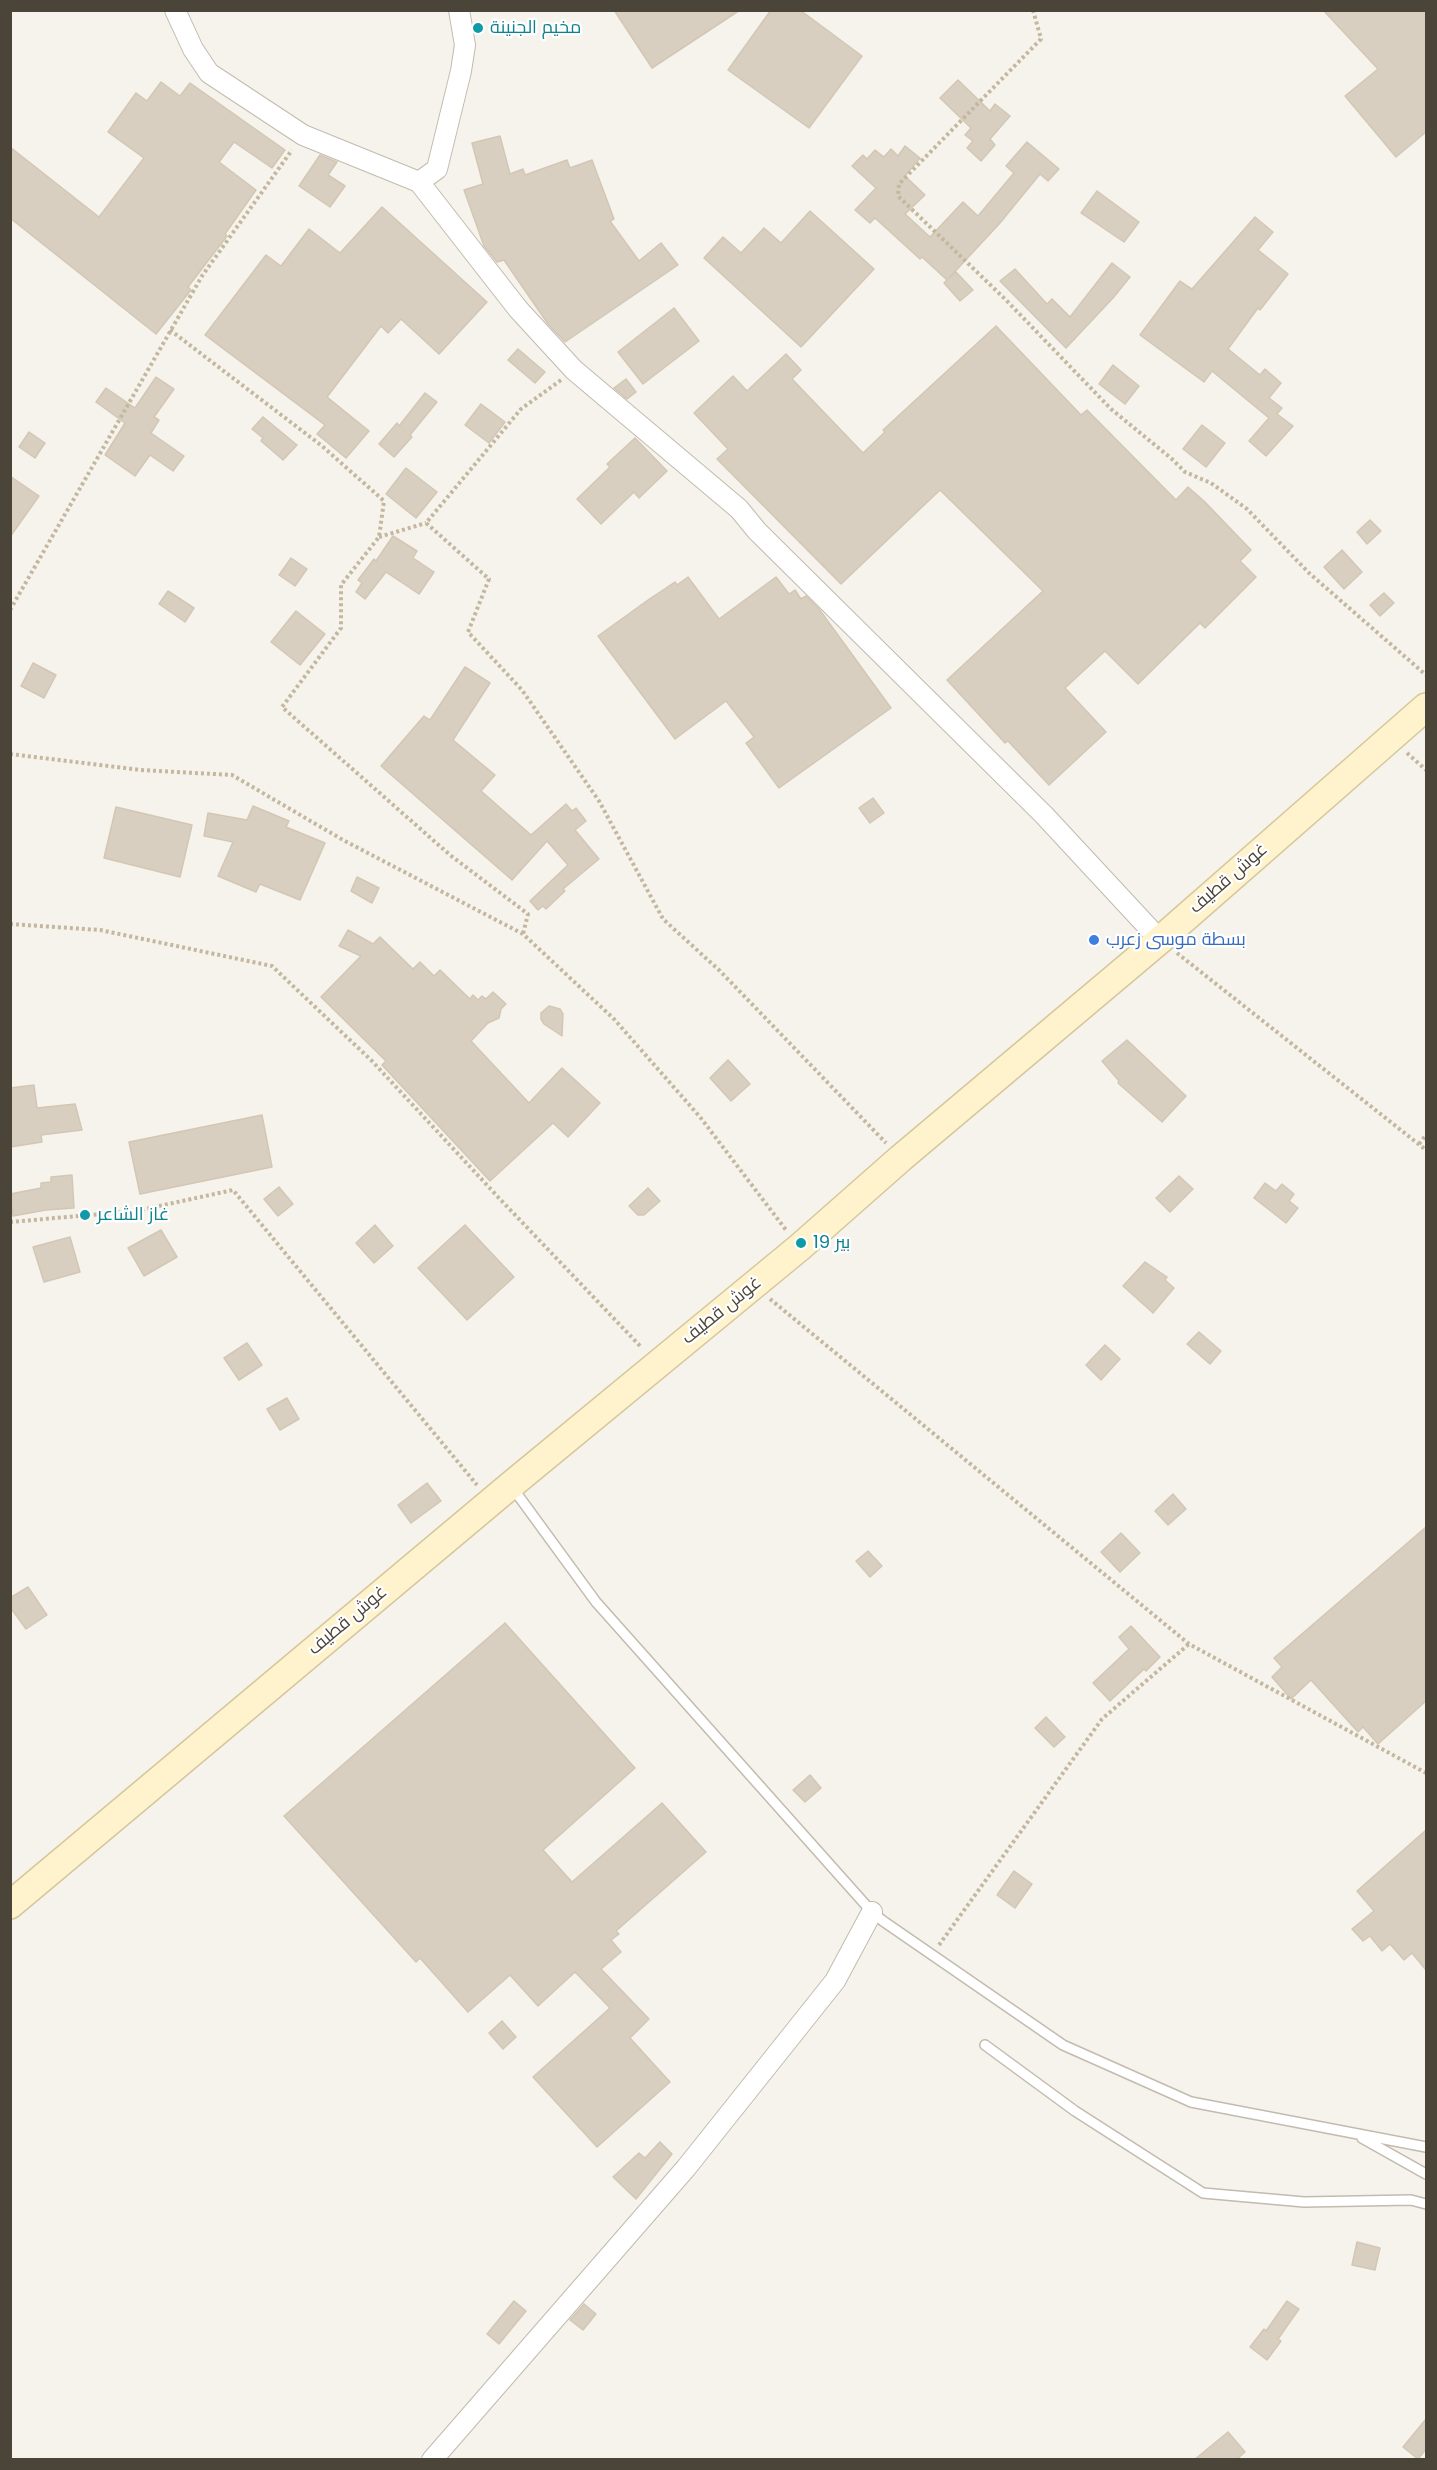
<!DOCTYPE html>
<html>
<head>
<meta charset="utf-8">
<style>
	body { margin:0 }
	#map { position:relative; width:1437px; height:2470px; overflow:hidden; background:#f6f3ec; font-family:Poppins,sans-serif }
	canvas { display:block }
	.frame { position:absolute; inset:0; border:12px solid #4b4439; pointer-events:none }
</style>
</head>
<body>
<div id="map">
<canvas width="1437" height="2470"></canvas>
<div class="frame"></div>
</div>
<script>
const context = document.querySelector('canvas').getContext('2d');
context.lineJoin = 'round';
function paint(path, color) { context.fillStyle = color; context.fill(path, 'evenodd'); }
const poly = rows => new Path2D(rows.map(r => 'M' + r).join(''));
function trace(path, color, width, dash) { context.strokeStyle = color; context.lineWidth = width; context.lineCap = dash ? 'butt' : 'round'; context.setLineDash(dash || []); context.stroke(path); }
function drawText(font, color, halo, rows, align = 'center') {
  context.font = font + ' Poppins,Cairo,sans-serif'; context.lineWidth = 4.5; context.setLineDash([]); context.textBaseline = 'middle'; context.strokeStyle = halo; context.fillStyle = color; for (const [text, x, y, turn = 0] of rows) {
    context.save(); context.translate(x, y); context.rotate((+turn || 0) * Math.PI / 180); context.textAlign = isNaN(turn) ? turn : align; if (halo) context.strokeText(text, 0, 0); context.fillText(text, 0, 0); context.restore();
  }
}
const building = poly([
	[614,10,740,10,652,68,614,10],
	[771,10,800,10,862,56,809,128,728,70,771,10],
	[1323,10,1426,10,1426,132,1396,157,1345,96,1378,69,1323,10],
	[958,80,990,111,995,104,1010,116,990,139,995,145,981,161,967,148,973,141,965,135,971,128,940,98,958,80],
	[161,82,180,96,190,83,285,150,272,168,234,142,219,162,256,190,225,234,227,236,188,287,191,290,156,334,10,218,10,147,99,217,144,158,108,132,136,93,147,101,161,82],
	[500,136,510,174,523,169,525,175,567,160,570,168,592,160,614,219,610,221,639,261,661,243,678,265,565,342,548,324,504,260,497,262,484,246,464,190,483,184,472,143,500,136],
	[1027,142,1059,169,1048,181,1040,174,1000,223,949,278,956,272,973,290,960,301,944,283,947,280,922,257,920,259,875,218,870,223,855,210,876,188,852,166,863,155,867,159,875,150,884,157,891,149,898,156,905,146,920,158,905,176,925,195,905,214,930,237,963,202,978,216,1014,173,1006,166,1027,142],
	[320,155,337,162,328,175,345,186,330,207,299,186,320,155],
	[1097,191,1139,222,1124,242,1081,213,1097,191],
	[382,207,487,302,439,354,401,319,388,333,381,326,327,397,369,431,346,458,317,434,325,425,205,335,266,255,281,266,309,229,340,253,382,207],
	[810,211,874,269,801,347,704,258,723,237,741,253,764,228,781,243,810,211],
	[1255,217,1273,232,1258,250,1288,274,1260,310,1258,308,1228,349,1260,375,1265,369,1281,383,1269,398,1282,408,1277,414,1293,426,1266,456,1249,441,1269,418,1212,371,1204,382,1140,335,1180,281,1192,289,1255,217],
	[1112,263,1130,277,1113,298,1066,348,1000,281,1015,269,1047,304,1052,299,1070,317,1112,263],
	[674,308,699,341,643,384,618,352,674,308],
	[996,326,1081,415,1087,410,1176,500,1188,487,1205,502,1251,550,1240,561,1256,577,1205,628,1200,623,1138,684,1105,651,1065,688,1106,732,1049,785,1008,741,1005,743,947,680,1043,591,940,490,841,584,717,459,728,449,694,413,733,376,747,391,786,354,801,370,792,379,863,453,885,432,883,430,996,326],
	[518,349,545,372,535,383,508,360,518,349],
	[1113,365,1139,386,1125,404,1099,384,1113,365],
	[156,377,174,389,154,417,159,420,151,433,184,456,173,471,150,455,135,476,105,455,125,423,96,402,106,388,135,408,156,377],
	[626,379,636,392,627,399,614,388,626,379],
	[425,393,437,402,410,435,412,437,394,457,379,444,397,423,399,426,425,393],
	[481,404,505,422,489,443,465,425,481,404],
	[263,417,297,445,283,460,261,441,263,438,252,429,263,417],
	[1202,425,1225,443,1206,467,1183,449,1202,425],
	[29,432,45,443,35,458,19,447,29,432],
	[635,438,667,471,639,498,634,492,601,524,577,499,610,467,607,464,635,438],
	[406,468,437,492,416,518,386,494,406,468],
	[10,476,39,496,10,537,10,476],
	[1370,520,1381,531,1367,544,1357,532,1370,520],
	[393,536,417,551,413,558,434,572,419,594,386,572,365,599,356,592,362,583,358,580,374,559,376,561,393,536],
	[1342,550,1362,572,1344,589,1324,567,1342,550],
	[291,558,307,569,295,586,279,575,291,558],
	[688,577,719,619,776,577,789,594,795,590,801,599,806,596,819,609,891,708,779,788,746,743,754,737,726,701,675,739,598,636,648,600,675,582,677,585,688,577],
	[168,591,194,608,185,622,159,604,168,591],
	[1384,593,1394,603,1380,616,1370,605,1384,593],
	[296,611,325,634,300,665,271,642,296,611],
	[33,663,56,675,44,698,21,686,33,663],
	[465,667,490,683,453,740,495,775,481,791,531,835,566,804,572,811,576,808,586,821,575,830,599,859,563,889,565,891,546,909,543,906,538,910,530,901,568,865,547,841,512,880,381,766,424,716,430,720,465,667],
	[873,798,884,813,870,823,859,808,873,798],
	[253,806,289,821,286,827,325,843,300,900,260,884,256,892,218,876,233,842,204,836,208,813,247,820,253,806],
	[116,807,192,825,180,877,104,858,116,807],
	[357,877,379,888,372,903,351,891,357,877],
	[348,930,373,944,380,937,413,969,420,962,434,976,440,970,470,999,473,995,478,1000,482,996,486,999,493,992,506,1004,501,1009,499,1018,488,1023,471,1041,529,1103,562,1068,600,1103,568,1137,553,1123,490,1181,382,1065,386,1061,321,997,361,956,339,946,348,930],
	[549,1006,560,1009,563,1014,562,1036,544,1024,541,1019,541,1013,549,1006],
	[1127,1040,1186,1096,1162,1122,1118,1083,1119,1081,1102,1061,1127,1040],
	[728,1060,750,1084,731,1101,710,1078,728,1060],
	[34,1085,37,1108,75,1104,82,1130,41,1135,42,1142,10,1147,10,1088,34,1085],
	[262,1115,272,1167,140,1194,129,1142,262,1115],
	[72,1175,74,1208,46,1210,13,1216,10,1194,41,1188,41,1183,51,1182,51,1177,72,1175],
	[1179,1176,1193,1189,1170,1212,1156,1198,1179,1176],
	[1265,1183,1276,1191,1282,1184,1294,1194,1289,1201,1298,1208,1286,1223,1254,1198,1265,1183],
	[279,1187,293,1204,278,1216,264,1199,279,1187],
	[648,1188,660,1201,644,1215,638,1215,629,1206,648,1188],
	[375,1225,393,1246,374,1263,356,1243,375,1225],
	[465,1225,514,1277,467,1320,418,1268,465,1225],
	[161,1230,177,1257,144,1276,128,1248,161,1230],
	[70,1237,80,1272,44,1282,33,1247,70,1237],
	[1145,1262,1167,1277,1165,1280,1174,1288,1153,1313,1123,1286,1145,1262],
	[1199,1332,1221,1351,1210,1364,1187,1344,1199,1332],
	[247,1343,262,1365,239,1380,224,1358,247,1343],
	[1105,1345,1120,1359,1101,1380,1086,1365,1105,1345],
	[287,1398,299,1419,280,1430,267,1409,287,1398],
	[427,1483,441,1501,411,1523,398,1505,427,1483],
	[1173,1494,1186,1509,1168,1525,1155,1511,1173,1494],
	[1426,1527,1426,1701,1378,1744,1363,1727,1358,1732,1311,1680,1291,1699,1272,1677,1282,1667,1274,1658,1426,1527],
	[1121,1533,1140,1553,1120,1572,1101,1552,1121,1533],
	[868,1551,882,1566,870,1577,856,1561,868,1551],
	[28,1587,47,1615,26,1629,10,1607,10,1598,28,1587],
	[505,1623,635,1768,543,1850,572,1882,662,1803,706,1852,616,1931,619,1934,611,1940,621,1952,601,1969,649,2019,630,2038,670,2082,597,2147,533,2077,610,2008,575,1972,538,2006,510,1975,468,2012,420,1958,416,1962,284,1816,505,1623],
	[1131,1626,1160,1657,1146,1671,1144,1669,1110,1701,1093,1683,1129,1649,1119,1637,1131,1626],
	[1046,1717,1065,1737,1054,1747,1035,1728,1046,1717],
	[810,1775,821,1788,805,1802,793,1790,810,1775],
	[1426,1830,1426,1970,1412,1953,1404,1960,1390,1944,1382,1951,1370,1936,1363,1941,1352,1929,1374,1911,1357,1891,1426,1830],
	[1014,1871,1032,1884,1015,1908,997,1895,1014,1871],
	[502,2021,516,2037,503,2049,489,2033,502,2021],
	[660,2142,672,2154,636,2199,613,2177,639,2153,645,2158,660,2142],
	[1357,2242,1380,2248,1375,2270,1352,2265,1357,2242],
	[514,2301,526,2311,499,2344,487,2334,514,2301],
	[1287,2301,1299,2309,1278,2339,1281,2341,1267,2360,1250,2347,1264,2329,1266,2331,1287,2301],
	[584,2304,596,2314,583,2330,570,2320,584,2304],
	[1426,2419,1426,2449,1418,2459,1403,2447,1426,2419],
	[1228,2432,1245,2452,1236,2460,1194,2460,1228,2432]
]);
const path = poly([
	[1033,10,1041,39,899,184,898,196,1006,300,1111,409,1172,459,1185,472,1211,483,1247,509,1309,573,1426,675],
	[170,330,322,446,384,501,379,537,341,585,341,628,282,707,450,855,528,914,523,934],
	[561,380,521,409,426,523,489,579,468,632,522,690,599,801,663,919,720,971,886,1143],
	[379,537,426,523],
	[10,610,202,276,292,150],
	[1407,753,1426,770],
	[10,754,141,770,232,775,343,840,523,934,614,1019,700,1117,786,1230],
	[10,924,100,930,272,966,372,1061,498,1197,642,1348],
	[1177,953,1426,1150],
	[1419,1144,1426,1135],
	[10,1222,136,1211,233,1190,477,1485],
	[770,1299,1189,1644,1426,1773],
	[939,1945,1102,1719,1189,1644]
]);
const service = poly([
	[512,1487,596,1602,872,1912,883,1921,1063,2045,1191,2102,1426,2147],
	[985,2045,1075,2111,1203,2193,1304,2202,1411,2200,1426,2204],
	[1362,2138,1426,2174]
]);
const minor = poly([
	[175,10,193,49,209,73,303,135,419,182,518,309,574,370,739,509,757,531,1044,815,1160,940],
	[419,182,437,169,461,71,465,45,459,10],
	[432,2460,686,2168,835,1981,872,1912]
]);
const secondary = poly([
	[10,1905,511,1485,800,1247,901,1158,1160,940,1426,707]
]);
const markers = [
	[478,28,6,"#0f9aa8"],
	[1094,940,6,"#3f7fe0"],
	[85,1215,6,"#0f9aa8"],
	[801,1243,6,"#0f9aa8"]
];
const cultureNames = [
	["مخيم الجنينة",490,28],
	["غاز الشاعر",97,1215],
	["بير 19",813,1243]
];
const streetNames = [
	["غوش قطيف",1229,879,-41],
	["غوش قطيف",722,1311,-39],
	["غوش قطيف",348,1621,-40]
];
const shopNames = [
	["بسطة موسى زعرب",1106,940]
];
paint(building, '#d8cfc1');
trace(building, '#d3c7b4', 1.5);
trace(service, '#c2bbae', 12);
trace(minor, '#c2bbae', 22);
trace(secondary, '#d6c79b', 30);
trace(path, '#c4b79f', 4, [3, 3]);
trace(service, '#fff', 9);
trace(minor, '#fff', 20);
trace(secondary, '#fff3cd', 27);
for (const [x, y, r, color] of markers) { const dot = new Path2D(); dot.arc(x, y, r, 0, 2 * Math.PI); context.fillStyle = color; context.fill(dot); trace(dot, '#fff', 2); }
drawText('18px', '#0d838f', '#fff', cultureNames, 'left');
drawText('18px', '#4b4439', '#fff', streetNames);
drawText('18px', '#366cbe', '#fff', shopNames, 'left');
</script>
</body>
</html>
